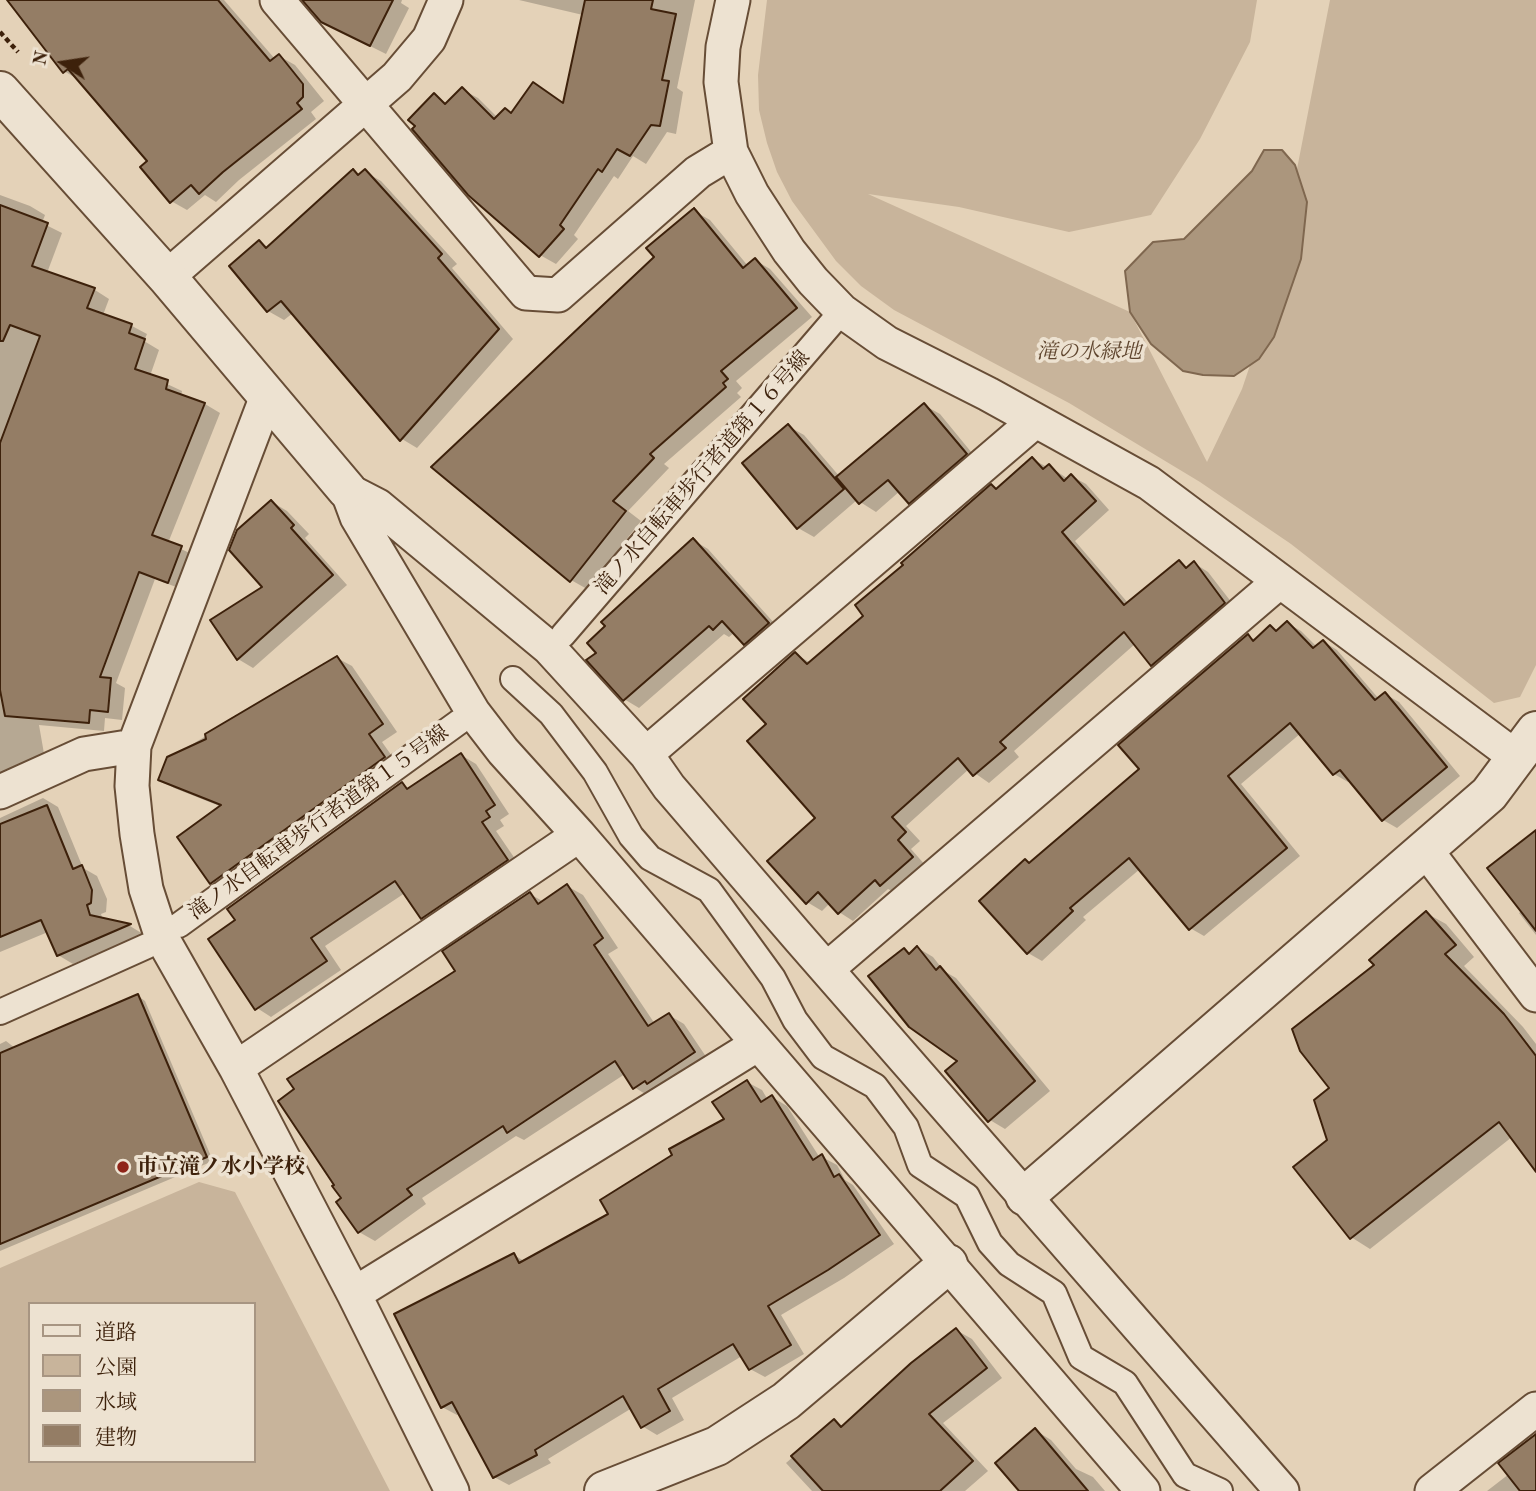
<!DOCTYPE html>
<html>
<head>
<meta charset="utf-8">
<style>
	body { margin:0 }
	#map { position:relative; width:1536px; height:1491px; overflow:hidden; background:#e4d2b8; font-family:"Old Standard TT","Noto Serif JP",serif }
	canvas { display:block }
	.legend { position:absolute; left:28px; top:1302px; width:228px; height:161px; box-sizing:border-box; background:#ede2d1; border:2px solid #a79582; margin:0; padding:9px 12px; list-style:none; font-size:21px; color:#3d210b }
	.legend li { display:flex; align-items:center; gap:14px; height:35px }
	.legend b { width:35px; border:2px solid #a79582 }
	.north { position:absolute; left:28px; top:28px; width:70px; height:70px; -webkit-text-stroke:5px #ede2d1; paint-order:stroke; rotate:282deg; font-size:19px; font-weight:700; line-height:28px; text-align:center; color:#3d210b }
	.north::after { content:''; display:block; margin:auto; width:24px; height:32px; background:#3d210b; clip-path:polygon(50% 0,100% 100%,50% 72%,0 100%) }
</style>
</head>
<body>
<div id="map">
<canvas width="1536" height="1491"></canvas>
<ul class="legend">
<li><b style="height:9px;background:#ede2d1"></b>道路</li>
<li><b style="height:19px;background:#c8b49b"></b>公園</li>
<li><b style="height:19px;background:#ab967d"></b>水域</li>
<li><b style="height:19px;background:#947d65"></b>建物</li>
</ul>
<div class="north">N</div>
</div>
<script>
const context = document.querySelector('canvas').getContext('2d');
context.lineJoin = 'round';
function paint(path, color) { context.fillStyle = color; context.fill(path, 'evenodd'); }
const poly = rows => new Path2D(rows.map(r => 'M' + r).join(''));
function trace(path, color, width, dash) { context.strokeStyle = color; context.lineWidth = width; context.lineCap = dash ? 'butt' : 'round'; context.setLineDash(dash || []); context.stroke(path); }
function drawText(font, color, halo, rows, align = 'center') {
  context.font = font + ' "Old Standard TT","Noto Serif JP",serif'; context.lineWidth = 7; context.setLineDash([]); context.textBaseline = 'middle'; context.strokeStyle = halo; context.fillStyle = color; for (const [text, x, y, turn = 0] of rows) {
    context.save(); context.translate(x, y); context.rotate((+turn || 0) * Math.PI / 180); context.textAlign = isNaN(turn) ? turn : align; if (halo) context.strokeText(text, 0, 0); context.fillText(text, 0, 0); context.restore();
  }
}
const green = poly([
	[767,0,1257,0,1250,42,1200,139,1151,215,1069,232,959,207,868,194,1130,312,1207,462,1242,389,1265,321,1280,256,1330,0,1536,0,1536,665,1520,697,1494,703,1291,544,1200,482,1069,403,894,310,861,286,836,261,792,201,777,172,767,143,759,110,758,75],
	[199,1182,235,1192,390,1491,0,1491,0,1268],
	[30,1304,254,1304,254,1461,30,1461]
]);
const water = poly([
	[1264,150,1282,150,1295,165,1307,202,1301,259,1274,337,1259,359,1234,376,1203,375,1183,371,1151,344,1130,312,1125,271,1153,242,1184,239,1252,171,1264,150]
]);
const shadow = poly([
	[10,0,224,0,275,59,279,56,295,65,324,101,311,112,316,119,239,180,216,202,205,195,187,210,171,201,149,161,79,80,64,71],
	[336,0,402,0,401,3,409,8,386,54,340,31],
	[519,0,695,0,677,88,683,92,676,134,667,132,646,164,633,156,618,179,614,176,574,235,578,239,556,264,540,255,434,95,448,104,463,90,478,98,498,118,511,113,533,84,564,104,583,15],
	[353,171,361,176,365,172,381,181,457,264,452,268,513,339,417,448,402,439,293,313,284,320,268,311,260,242,269,248],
	[0,195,30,206,45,215,42,223,62,233,47,273,95,290,109,299,103,315,132,326,147,334,144,341,159,350,150,376,182,391,181,396,205,404,220,413,168,543,196,556,184,590,155,579,116,683,125,688,122,720,105,718,104,731,39,725,46,765,0,786],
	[694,211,710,220,748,266,755,260,770,269,812,317,736,381,742,388,737,393,741,397,664,464,669,468,628,511,641,521,587,589,571,580,656,257],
	[924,405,940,414,981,464,926,511,910,502,900,491,876,512,857,500,814,537,798,528,788,426,804,435,840,477],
	[1032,459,1047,467,1049,466,1068,479,1071,476,1086,484,1109,510,1075,541,1128,603,1179,562,1188,568,1194,563,1208,572,1239,612,1166,673,1152,665,1135,644,1014,751,1019,757,989,783,969,769,906,826,920,841,911,849,926,866,896,893,888,889,853,921,839,912,830,903,822,911,807,902,817,818,768,724,795,654,811,663,866,616,905,565,992,486,998,489],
	[272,502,287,511,309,534,305,538,347,585,253,668,238,659,265,587],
	[693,540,708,549,783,633,760,652,745,643,735,632,729,637,724,634,639,708,624,699,598,653],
	[1287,623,1301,631,1317,647,1324,642,1337,650,1379,699,1385,694,1399,702,1460,776,1397,828,1383,820,1350,780,1348,782,1334,774,1301,733,1241,784,1300,856,1204,936,1190,928,1140,869,1083,917,1086,920,1042,961,1028,953,1030,864,1142,769,1248,636,1256,640,1270,627,1278,632],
	[337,658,352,666,397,732,382,742,399,766,226,891,211,883,222,807,174,788,160,779,169,758],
	[461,755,476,764,509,814,500,820,504,826,496,831,522,869,437,927,422,918,405,893,325,946,341,970,271,1017,257,1008,238,921,402,784,410,789],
	[43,798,58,807,83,868,97,876,107,899,106,912,101,914,103,920,130,926,143,934,73,964,58,955,48,932,0,952,0,818],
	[1536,841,1536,935,1519,913,1522,911],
	[567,886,583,895,618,948,608,954,655,1024,669,1015,684,1024,709,1061,650,1097,634,1087,625,1074,524,1140,516,1136,422,1198,426,1204,375,1241,359,1232,343,1199,457,972,530,894,544,902],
	[1426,913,1446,924,1474,957,1464,966,1523,1027,1536,1044,1536,1167,1512,1137,1370,1249,1351,1237,1329,1140,1332,1089,1376,965],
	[918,948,933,957,944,971,956,978,1050,1091,1005,1129,990,1120,904,950,911,954],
	[138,996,145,1001,213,1161,0,1251,0,1044,6,1041,15,1048],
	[747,1082,762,1090,768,1100,772,1097,787,1106,820,1158,822,1157,837,1165,845,1180,853,1185,894,1244,844,1278,781,1315,804,1354,765,1377,750,1369,742,1356,672,1398,684,1420,657,1435,642,1426,632,1408,548,1459,551,1463,509,1485,494,1477,460,1413,457,1415,442,1407,514,1255,524,1261,610,1214,726,1120],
	[956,1330,972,1339,1002,1378,943,1423,988,1471,965,1491,812,1491,786,1463,834,1421,843,1426],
	[1035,1430,1051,1440,1076,1469,1093,1477,1105,1491,1021,1491],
	[1536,1436,1536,1491,1487,1491,1509,1474]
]);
const building = poly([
	[7,0,218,0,270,61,279,54,303,84,303,97,297,103,302,109,223,172,199,194,191,185,170,203,140,167,147,161,68,69,63,73,7,0],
	[302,0,393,0,370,46,321,22,302,0],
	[585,0,653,0,651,9,676,14,662,80,669,81,660,126,651,125,630,156,617,149,602,172,598,169,560,225,564,229,539,257,468,195,412,129,415,126,408,120,434,93,445,104,462,87,494,119,505,108,511,113,533,82,563,103,585,0],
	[353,169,358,175,365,169,442,254,438,258,499,329,400,441,281,301,267,312,229,266,259,240,266,248,353,169],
	[0,205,48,223,32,266,95,288,87,308,132,324,129,333,145,339,135,369,168,380,166,389,205,403,152,535,182,546,168,583,139,572,100,677,111,678,108,712,90,710,89,723,5,716,0,690,0,443,40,336,10,325,3,341,0,341,0,205],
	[694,208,743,268,755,258,797,308,721,371,728,379,723,383,726,387,650,454,654,458,613,501,626,511,570,582,431,467,654,257,646,248,694,208],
	[924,403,967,454,909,504,888,480,859,504,836,477,924,403],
	[788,424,844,489,797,529,742,463,788,424],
	[1032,457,1043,469,1049,464,1064,481,1071,474,1096,501,1062,532,1124,605,1179,560,1186,568,1194,561,1225,603,1151,666,1124,632,1000,742,1006,748,973,776,958,758,892,817,906,832,898,840,913,857,880,886,875,880,838,914,818,892,806,904,767,861,815,818,747,741,766,724,743,699,795,652,807,664,863,616,855,605,903,565,901,563,991,484,996,489,1032,457],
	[271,500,294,525,291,528,333,575,237,660,210,620,262,587,229,550,237,530,271,500],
	[693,538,769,623,744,645,722,621,713,630,709,626,623,701,586,660,596,653,587,643,605,626,601,622,693,538],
	[1287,621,1313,648,1323,640,1375,700,1385,692,1447,767,1382,821,1340,770,1333,775,1290,723,1228,776,1287,848,1189,930,1129,858,1070,908,1073,911,1027,954,979,901,1025,859,1029,863,1139,769,1118,745,1248,634,1253,641,1270,625,1276,631,1287,621],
	[337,656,383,724,369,734,385,757,210,884,177,837,221,805,158,780,167,757,206,739,205,734,337,656],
	[461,753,495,805,486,811,490,817,482,822,508,860,421,919,395,881,311,938,327,961,255,1010,208,939,235,920,227,909,402,782,407,789,461,753],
	[47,805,73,869,82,865,92,890,91,903,87,905,90,915,131,924,57,956,41,920,0,937,0,824,47,805],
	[1536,830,1536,931,1487,868,1536,830],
	[567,884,603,938,594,945,648,1026,669,1013,695,1052,647,1084,645,1081,633,1089,615,1061,507,1133,503,1126,407,1189,412,1195,358,1233,336,1202,341,1198,332,1186,334,1185,278,1101,294,1089,287,1079,455,971,442,951,530,892,538,904,567,884],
	[1426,911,1456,945,1445,954,1504,1014,1536,1056,1536,1172,1499,1122,1350,1239,1293,1167,1327,1140,1314,1100,1329,1088,1300,1051,1292,1029,1374,965,1369,960,1426,911],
	[917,946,936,970,940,966,1035,1081,988,1122,945,1071,957,1061,909,1027,868,976,904,948,909,954,917,946],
	[138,994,207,1157,0,1244,0,1053,138,994],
	[747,1080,761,1102,772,1095,813,1160,822,1154,834,1177,839,1174,880,1235,828,1270,768,1306,791,1345,749,1370,733,1344,658,1389,670,1411,641,1428,623,1396,535,1450,537,1455,493,1478,452,1402,441,1408,394,1314,514,1253,519,1263,608,1214,600,1200,672,1155,669,1149,724,1119,712,1102,747,1080],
	[956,1328,987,1368,929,1414,973,1461,940,1491,823,1491,791,1456,834,1419,841,1427,911,1363,956,1328],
	[1035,1428,1088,1491,1019,1491,995,1463,1035,1428],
	[1536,1434,1536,1491,1520,1491,1498,1463,1536,1434]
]);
const path = poly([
	[0,32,18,52]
]);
const pedestrian = poly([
	[563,635,842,311],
	[513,679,551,714,595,772,631,836,650,858,709,890,773,978,795,1020,823,1057,875,1086,906,1127,920,1165,967,1196,990,1243,1009,1264,1054,1293,1081,1357,1125,1383,1185,1475,1220,1491],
	[179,925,459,722],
	[0,1012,147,946]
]);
const minor = poly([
	[277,0,526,293,558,295,698,172,731,152],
	[733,0,723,47,721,82,731,152,752,194,789,251,813,281,842,311,887,343,988,394,1149,483,1517,758],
	[167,277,397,77,429,39,446,0],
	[267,396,134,746,132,786,137,834,146,889,162,938,236,1068,354,1294,452,1491],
	[347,490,378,506,549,648,646,754,669,787,799,938,1282,1491],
	[347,490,357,517,473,712,503,751,579,835,1143,1491],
	[646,754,1035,421],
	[0,792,84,754,134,746],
	[1425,849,1536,995],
	[827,969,1280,581],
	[236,1068,579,835],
	[354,1294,758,1044],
	[1432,1491,1536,1409]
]);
const tertiary = poly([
	[0,91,167,277,347,490],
	[1025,1196,1489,794,1536,731],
	[604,1491,717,1446,786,1401,948,1264]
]);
const markers = [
	[123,1167,7,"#8f2418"]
];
const parkNames = [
	["滝の水緑地",1089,352]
];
const streetNames = [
	["滝ノ水自転車歩行者道第１６号線",703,473,-49],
	["滝ノ水自転車歩行者道第１５号線",319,823,-36]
];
const poiNames = [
	["市立滝ノ水小学校",137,1167]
];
paint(green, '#c8b49b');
paint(water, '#ab967d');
trace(water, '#7f674f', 2);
paint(shadow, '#0003');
paint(building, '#947d65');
trace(building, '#3d210b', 2);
trace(pedestrian, '#674d36', 28);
trace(minor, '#674d36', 37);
trace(tertiary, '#674d36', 42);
trace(path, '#3d210b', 4.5, [5, 3.5]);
trace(pedestrian, '#ede2d1', 24);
trace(minor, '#ede2d1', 33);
trace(tertiary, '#ede2d1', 38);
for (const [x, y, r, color] of markers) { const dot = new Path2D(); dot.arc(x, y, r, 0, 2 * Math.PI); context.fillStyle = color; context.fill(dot); trace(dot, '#ede2d1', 2.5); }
drawText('italic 21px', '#60462f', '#ede2d1', parkNames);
drawText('21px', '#3d210b', '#ede2d1', streetNames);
drawText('bold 21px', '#3d210b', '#ede2d1', poiNames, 'left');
</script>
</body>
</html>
